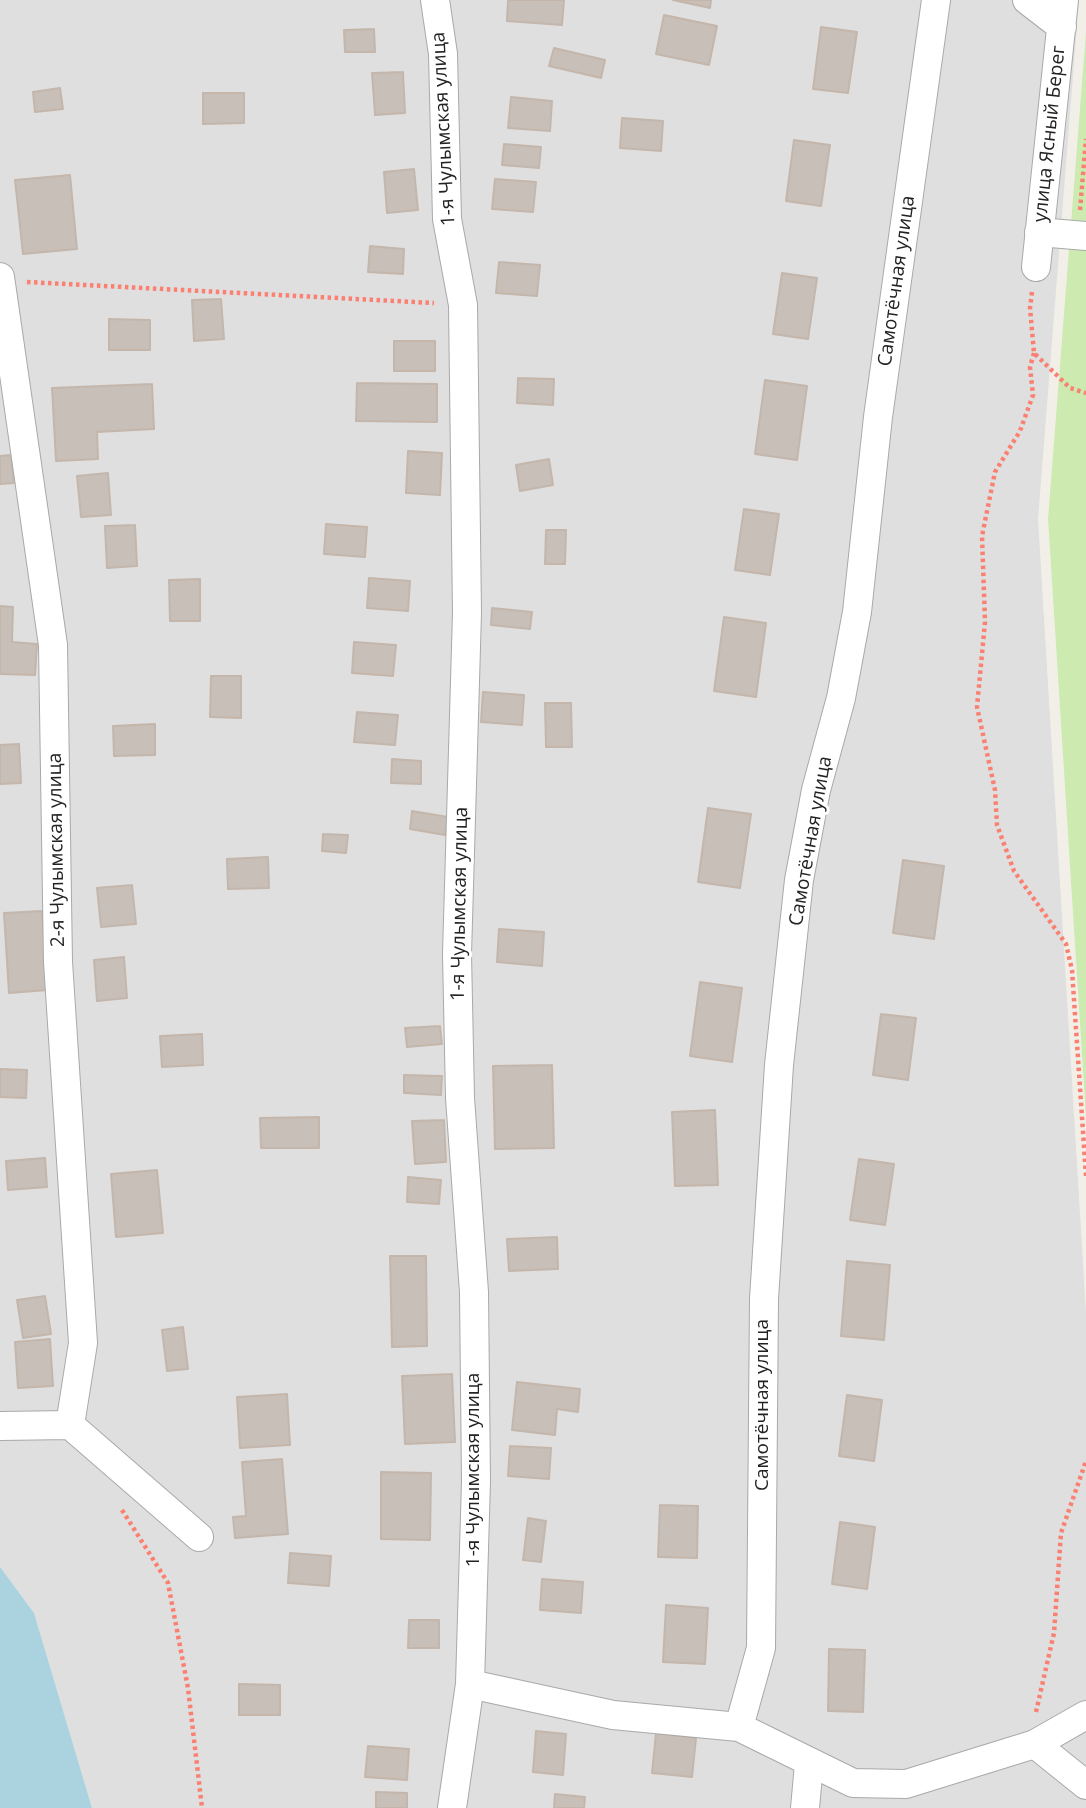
<!DOCTYPE html>
<html>
<head>
<meta charset="utf-8">
<style>
	body { margin:0 }
	canvas { display:block; background:#f2efe9 }
</style>
</head>
<body>
<canvas width="1086" height="1808"></canvas>
<script>
const context = document.querySelector('canvas').getContext('2d');
context.lineJoin = 'round';
function paint(path, color) { context.fillStyle = color; context.fill(path, 'evenodd'); }
const poly = rows => new Path2D(rows.map(r => 'M' + r).join(''));
function trace(path, color, width, dash) { context.strokeStyle = color; context.lineWidth = width; context.lineCap = dash ? 'butt' : 'round'; context.setLineDash(dash || []); context.stroke(path); }
function drawText(font, color, halo, rows, align = 'center') {
  context.font = font + ' "Open Sans",sans-serif'; context.lineWidth = 6; context.setLineDash([]); context.textBaseline = 'middle'; context.strokeStyle = halo; context.fillStyle = color; for (const [text, x, y, turn = 0] of rows) {
    context.save(); context.translate(x, y); context.rotate((+turn || 0) * Math.PI / 180); context.textAlign = isNaN(turn) ? turn : align; if (halo) context.strokeText(text, 0, 0); context.fillText(text, 0, 0); context.restore();
  }
}
const residential = poly([
	[0,0,1079,0,1038,519,1086,1313,1086,1808,92,1808,34,1613,0,1568]
]);
const grass = poly([
	[1086,31,1086,1118,1048,519]
]);
const water = poly([
	[0,1567,34,1613,92,1808,0,1808]
]);
const building = poly([
	[508,0,564,0,562,25,507,21,508,0],
	[673,0,711,0,710,8,673,0],
	[664,15,717,26,709,65,656,54,664,15],
	[821,27,857,32,848,93,813,89,821,27],
	[374,29,375,52,345,52,344,30,374,29],
	[554,48,605,60,601,78,549,66,554,48],
	[403,72,405,113,375,115,372,73,403,72],
	[60,88,63,109,35,112,33,92,60,88],
	[203,93,244,93,244,123,203,124,203,93],
	[511,97,552,101,550,131,508,128,511,97],
	[622,118,663,121,661,151,620,148,622,118],
	[794,140,830,145,821,206,786,201,794,140],
	[504,144,541,147,539,168,502,165,504,144],
	[414,169,418,210,387,213,384,172,414,169],
	[70,175,77,249,23,254,15,180,70,175],
	[495,179,536,182,533,212,492,209,495,179],
	[370,246,404,249,403,274,368,272,370,246],
	[499,262,540,265,537,296,496,293,499,262],
	[782,273,817,278,808,339,773,334,782,273],
	[221,299,224,339,194,341,192,300,221,299],
	[109,319,150,320,150,350,109,350,109,319],
	[394,341,435,341,435,371,394,371,394,341],
	[518,378,554,379,553,405,517,403,518,378],
	[765,380,807,386,797,460,755,454,765,380],
	[357,383,437,384,437,422,356,421,357,383],
	[152,384,154,429,97,432,98,459,56,461,52,388,152,384],
	[408,451,442,453,440,495,406,493,408,451],
	[11,455,14,483,0,484,0,456,11,455],
	[549,459,553,485,520,491,516,465,549,459],
	[108,473,111,515,81,517,77,476,108,473],
	[744,509,779,514,770,575,735,570,744,509],
	[326,524,367,527,365,557,324,554,326,524],
	[135,525,137,566,107,568,105,526,135,525],
	[546,530,566,530,565,564,545,564,546,530],
	[369,578,410,581,408,611,367,608,369,578],
	[200,579,200,621,170,621,169,580,200,579],
	[0,606,13,607,12,642,37,644,35,675,0,674,0,606],
	[492,608,532,612,530,629,491,625,492,608],
	[724,617,766,623,756,697,714,691,724,617],
	[354,642,396,645,393,676,352,673,354,642],
	[211,676,241,676,241,718,210,717,211,676],
	[483,692,524,695,522,725,481,722,483,692],
	[545,703,571,703,572,747,546,747,545,703],
	[357,712,398,715,395,745,354,742,357,712],
	[155,724,155,755,114,756,113,726,155,724],
	[19,744,21,783,0,784,0,745,19,744],
	[392,759,421,761,421,784,391,783,392,759],
	[708,808,751,814,740,888,698,882,708,808],
	[412,811,448,817,445,835,410,829,412,811],
	[323,834,348,835,346,853,322,851,323,834],
	[268,857,269,888,228,889,227,859,268,857],
	[903,860,944,866,934,939,893,933,903,860],
	[132,885,136,924,101,927,97,888,132,885],
	[42,911,48,990,9,993,4,913,42,911],
	[499,929,544,932,542,966,497,962,499,929],
	[124,957,127,998,97,1001,94,960,124,957],
	[700,982,742,988,732,1062,690,1056,700,982],
	[881,1014,916,1018,908,1080,873,1075,881,1014],
	[440,1026,442,1044,407,1047,405,1028,440,1026],
	[202,1034,203,1065,162,1067,160,1036,202,1034],
	[552,1065,554,1148,495,1149,493,1066,552,1065],
	[0,1069,27,1070,26,1098,0,1097,0,1069],
	[404,1075,442,1076,441,1095,404,1093,404,1075],
	[715,1110,718,1185,675,1186,672,1112,715,1110],
	[319,1117,319,1148,261,1148,260,1118,319,1117],
	[444,1120,446,1162,415,1164,412,1121,444,1120],
	[45,1158,47,1187,8,1190,6,1161,45,1158],
	[859,1159,894,1164,885,1225,850,1220,859,1159],
	[157,1170,163,1233,116,1237,111,1174,157,1170],
	[408,1177,441,1180,439,1204,407,1202,408,1177],
	[557,1237,558,1269,509,1271,507,1239,557,1237],
	[390,1256,426,1256,427,1346,392,1347,390,1256],
	[847,1261,890,1265,884,1340,841,1336,847,1261],
	[45,1296,51,1334,23,1338,17,1300,45,1296],
	[183,1327,188,1369,167,1371,162,1330,183,1327],
	[50,1339,53,1386,18,1388,15,1342,50,1339],
	[452,1374,455,1442,405,1444,402,1376,452,1374],
	[517,1382,580,1389,578,1412,557,1409,555,1435,512,1430,517,1382],
	[287,1394,290,1445,240,1448,237,1397,287,1394],
	[847,1395,882,1400,874,1461,839,1456,847,1395],
	[510,1446,551,1448,549,1479,508,1476,510,1446],
	[282,1459,288,1534,235,1538,233,1517,246,1516,242,1462,282,1459],
	[381,1472,431,1473,430,1540,381,1539,381,1472],
	[660,1505,698,1506,697,1558,658,1557,660,1505],
	[528,1518,546,1521,541,1562,523,1560,528,1518],
	[840,1522,875,1527,867,1589,832,1584,840,1522],
	[290,1553,331,1556,329,1586,288,1583,290,1553],
	[542,1579,583,1582,581,1613,540,1610,542,1579],
	[666,1605,708,1608,705,1664,663,1662,666,1605],
	[409,1620,439,1620,439,1648,408,1648,409,1620],
	[829,1649,865,1650,863,1712,828,1711,829,1649],
	[239,1684,280,1685,280,1715,239,1715,239,1684],
	[536,1731,566,1734,563,1775,533,1772,536,1731],
	[656,1733,696,1738,692,1777,652,1773,656,1733],
	[368,1746,409,1749,407,1780,365,1777,368,1746],
	[376,1792,407,1793,407,1808,376,1808,376,1792],
	[555,1794,585,1797,584,1808,554,1808,555,1794]
]);
const path = poly([
	[1080,210,1086,139],
	[27,282,434,303],
	[1032,292,1030,308,1034,353,1070,388,1086,393],
	[1034,353,1030,367,1033,395,1020,431,995,472,982,536,985,622,977,707,995,790,997,825,1014,871,1066,944,1072,970,1086,1176],
	[122,1510,168,1583,188,1688,202,1808],
	[1036,1712,1054,1633,1061,1533,1086,1461]
]);
const minor = poly([
	[435,0,443,54,447,219,463,305,467,613,457,954,460,1098,474,1292,476,1481,470,1684,452,1808],
	[1027,0,1062,27],
	[1039,232,1086,236],
	[1036,267,1064,0],
	[0,277,53,645,58,962,83,1343,70,1425],
	[70,1425,199,1537],
	[0,1426,70,1425],
	[470,1684,613,1715,739,1727,853,1783,906,1784,1035,1744,1086,1715],
	[739,1727,761,1648,764,1299,779,1065,799,880,816,790,841,698,857,612,878,417,936,0],
	[1035,1744,1086,1785],
	[805,1808,809,1764]
]);
const streetNames = [
	["1-я Чулымская улица",444,129,-93],
	["улица Ясный Берег",1050,134,-84],
	["Самотёчная улица",897,281,-82],
	["Самотёчная улица",811,841,-80],
	["2-я Чулымская улица",57,850,-91],
	["1-я Чулымская улица",460,904,-89],
	["Самотёчная улица",763,1405,-90],
	["1-я Чулымская улица",474,1470,-90]
];
paint(residential, '#e0dfdf');
paint(grass, '#cdebb0');
paint(water, '#aad3df');
paint(building, '#c7bfb8');
trace(building, '#c4b6ab', 2);
trace(minor, '#a9a9a9', 30);
trace(path, '#fa8072', 4.5, [3.5, 3.5]);
trace(minor, '#fff', 28);
drawText('19px', '#222', '#fff', streetNames);
</script>
</body>
</html>
